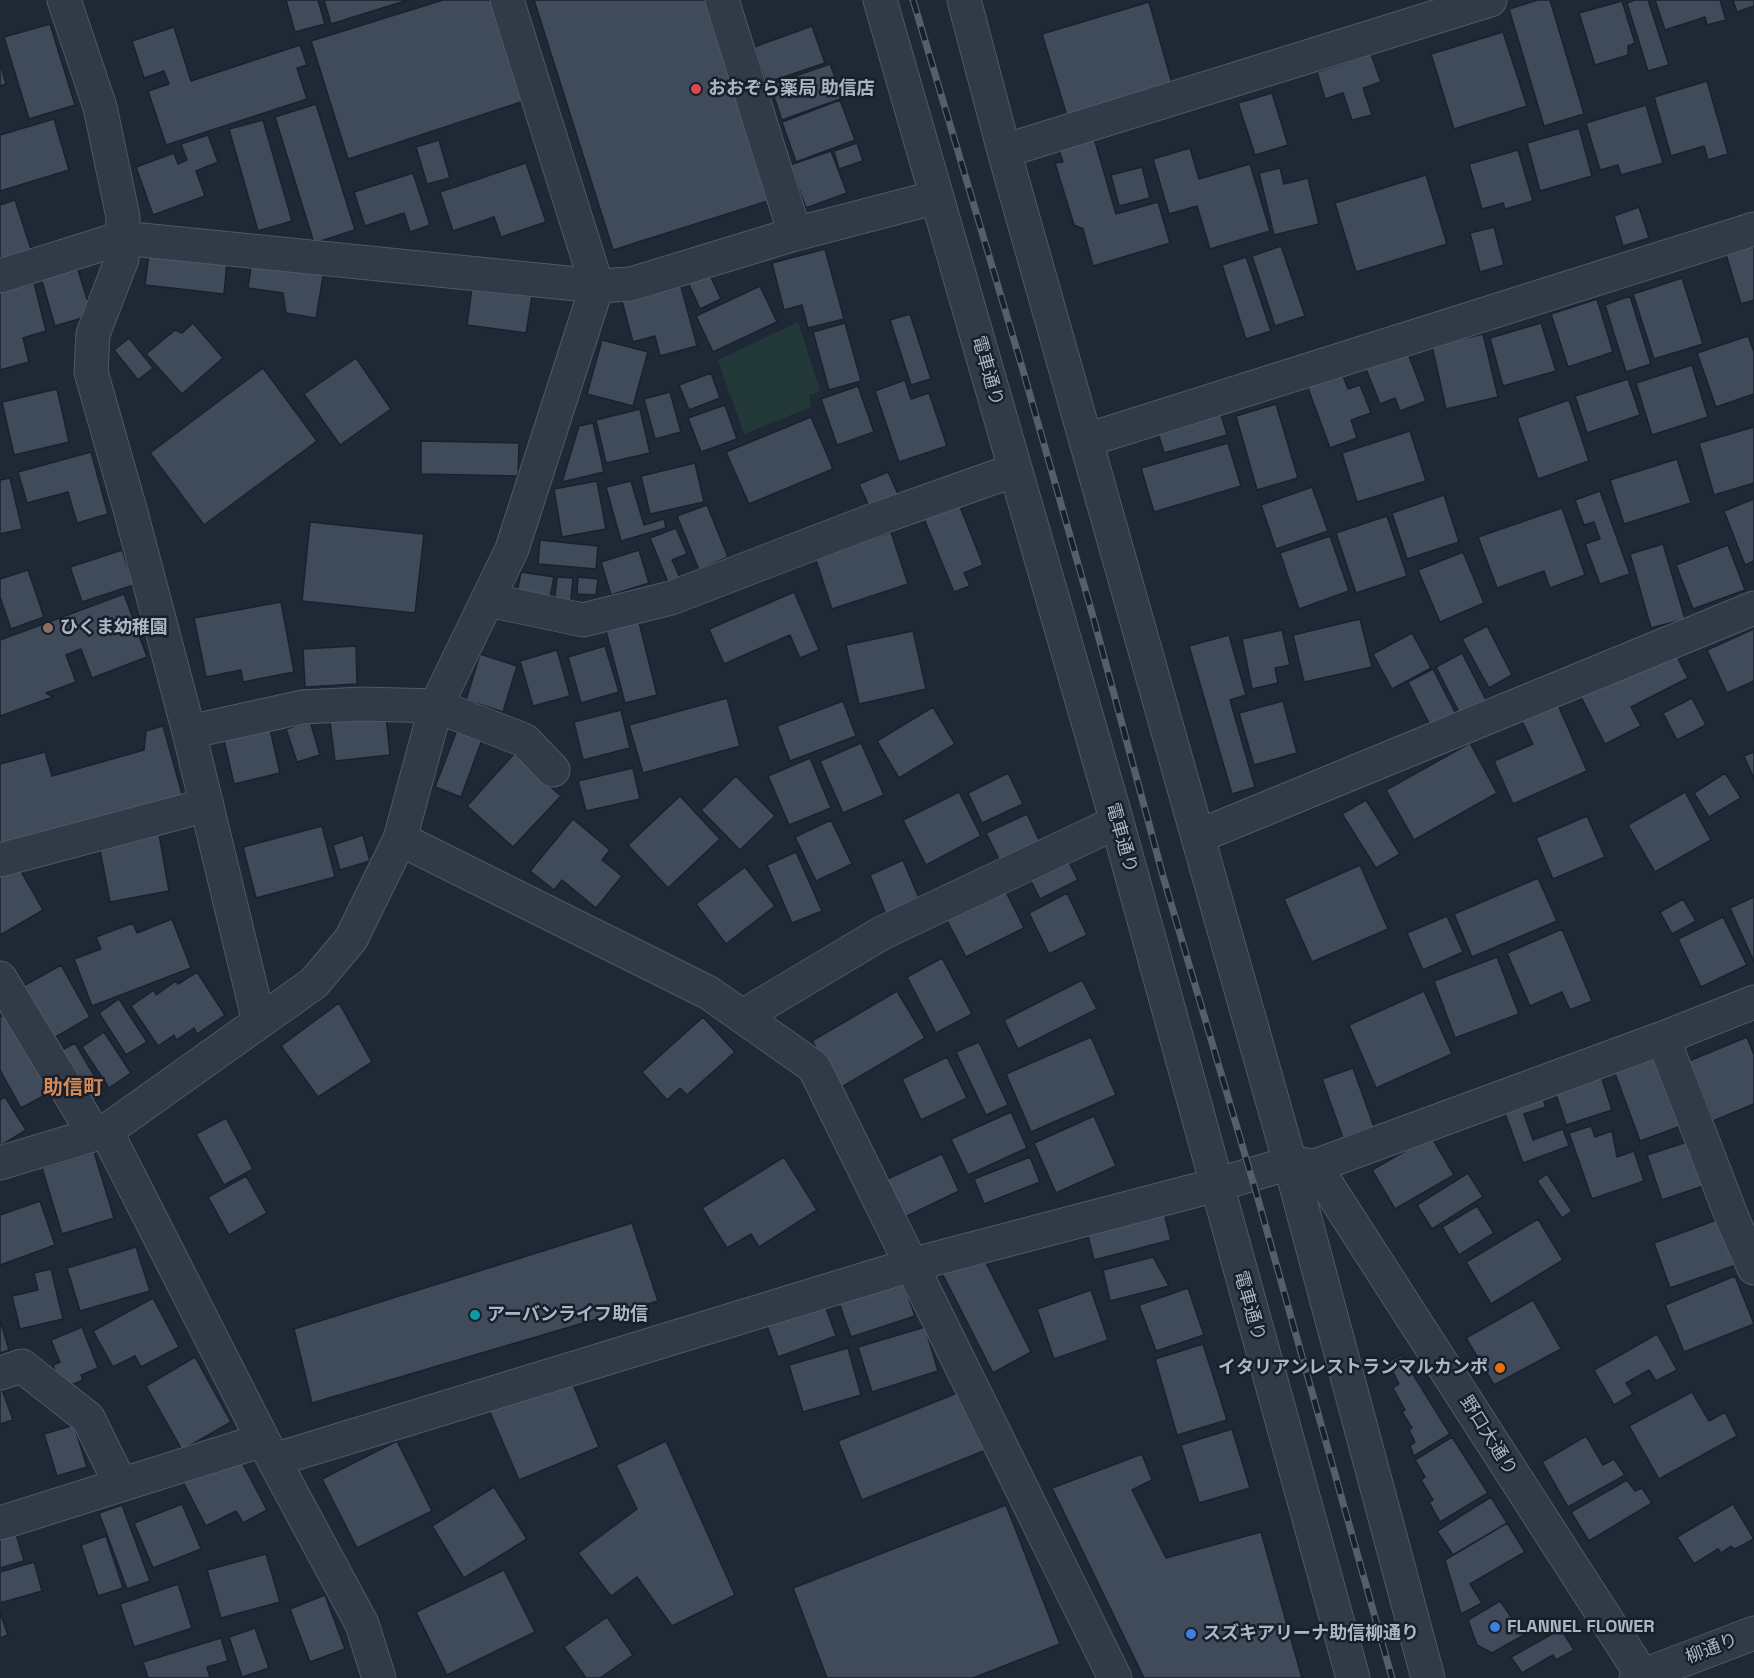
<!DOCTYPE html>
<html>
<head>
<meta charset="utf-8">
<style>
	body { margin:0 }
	canvas { display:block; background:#1e2935 }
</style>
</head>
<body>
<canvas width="1754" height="1678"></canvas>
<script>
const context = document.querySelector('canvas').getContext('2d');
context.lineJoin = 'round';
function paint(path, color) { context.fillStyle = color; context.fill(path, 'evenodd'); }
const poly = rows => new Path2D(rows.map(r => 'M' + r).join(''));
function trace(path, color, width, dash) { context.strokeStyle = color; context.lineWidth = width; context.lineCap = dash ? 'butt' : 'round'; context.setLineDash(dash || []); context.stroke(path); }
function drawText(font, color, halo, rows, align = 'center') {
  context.font = font + ' "Space Grotesk","Noto Sans JP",sans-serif'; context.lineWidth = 5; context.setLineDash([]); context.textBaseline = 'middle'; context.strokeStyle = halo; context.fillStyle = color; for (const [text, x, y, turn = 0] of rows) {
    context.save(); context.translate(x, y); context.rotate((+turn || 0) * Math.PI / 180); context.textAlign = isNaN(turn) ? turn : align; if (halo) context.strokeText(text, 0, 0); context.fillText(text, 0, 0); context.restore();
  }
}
const green = poly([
	[798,322,820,391,809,395,811,407,744,434,718,360]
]);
const building = poly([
	[286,0,318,0,325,24,295,32,286,0],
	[324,0,408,0,331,24,324,0],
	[443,0,497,0,530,99,348,159,311,41,443,0],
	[534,0,709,0,771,200,613,250,534,0],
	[1538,0,1550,0,1584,114,1544,126,1509,9,1538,0],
	[1635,0,1648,0,1669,65,1648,71,1627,3,1635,0],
	[1655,0,1720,0,1726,20,1707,25,1705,17,1665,30,1655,0],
	[1733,0,1754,0,1754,6,1737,12,1733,0],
	[1622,1,1635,43,1628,46,1628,55,1595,65,1579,13,1622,1],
	[1149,2,1173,87,1067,116,1042,34,1149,2],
	[50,24,75,105,29,119,4,37,50,24],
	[812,26,825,63,766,83,754,47,812,26],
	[174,27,191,81,300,45,307,65,297,68,307,99,166,145,148,91,169,84,164,71,144,78,132,41,174,27],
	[1503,32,1527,106,1454,129,1431,54,1503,32],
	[1371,54,1381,82,1363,88,1372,115,1352,120,1343,93,1325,99,1317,72,1371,54],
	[0,62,6,84,0,86,0,62],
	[830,64,843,98,782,120,770,85,830,64],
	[1707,81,1728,154,1708,160,1704,146,1671,156,1654,97,1707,81],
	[1272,93,1288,145,1255,155,1238,103,1272,93],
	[840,100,855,140,796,162,782,122,840,100],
	[316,104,355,230,314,243,275,117,316,104],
	[1646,105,1663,163,1621,175,1618,165,1600,170,1586,123,1646,105],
	[54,119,69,170,0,191,0,135,54,119],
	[263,120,292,221,258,231,229,129,263,120],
	[1579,128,1592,176,1540,191,1527,143,1579,128],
	[1092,131,1116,214,1158,202,1170,243,1093,266,1083,229,1074,225,1055,163,1063,162,1056,141,1092,131],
	[208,135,218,162,196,171,205,196,153,215,136,167,174,153,178,164,187,160,181,144,208,135],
	[439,140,450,178,427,184,416,147,439,140],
	[857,143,863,161,839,169,834,151,857,143],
	[1190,148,1199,179,1250,164,1270,231,1210,249,1197,206,1169,214,1153,159,1190,148],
	[1518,150,1533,201,1505,209,1503,203,1482,209,1469,164,1518,150],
	[831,151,847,193,806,208,790,165,831,151],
	[526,163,546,222,501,237,494,217,453,231,440,192,526,163],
	[1142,167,1150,198,1119,206,1111,175,1142,167],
	[1280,168,1284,184,1308,178,1319,224,1274,235,1259,173,1280,168],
	[413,173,430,225,410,232,404,213,365,226,354,192,413,173],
	[1426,175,1447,244,1356,272,1335,203,1426,175],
	[15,200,33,255,0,266,0,205,15,200],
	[1639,207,1649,238,1623,246,1614,216,1639,207],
	[1494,227,1504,265,1480,272,1470,233,1494,227],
	[1754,243,1754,300,1741,304,1724,248,1754,243],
	[1281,246,1305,316,1275,326,1252,256,1281,246],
	[825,249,844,319,808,328,802,305,784,310,772,263,825,249],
	[149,254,227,262,224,294,145,285,149,254],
	[1246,257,1271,331,1246,339,1222,265,1246,257],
	[252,260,324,271,316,318,286,313,283,293,248,288,252,260],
	[77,267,92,315,55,326,41,278,77,267],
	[708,271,721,299,700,309,687,280,708,271],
	[1682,278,1703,344,1654,359,1633,294,1682,278],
	[679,279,697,346,660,356,655,336,633,342,620,294,679,279],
	[34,283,46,331,23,338,29,362,0,370,0,292,34,283],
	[760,286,777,322,713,352,696,316,760,286],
	[472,288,532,296,526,333,467,325,472,288],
	[1630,296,1651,364,1626,372,1605,305,1630,296],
	[1597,299,1613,352,1568,367,1551,314,1597,299],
	[910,314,931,379,911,385,890,320,910,314],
	[193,323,223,358,182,394,146,354,175,330,182,333,193,323],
	[845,323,861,381,829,390,813,332,845,323],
	[1541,323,1556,371,1503,386,1490,338,1541,323],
	[1483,334,1498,397,1446,409,1432,346,1483,334],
	[1748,336,1754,352,1754,394,1716,407,1697,353,1748,336],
	[129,338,153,368,138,380,114,350,129,338],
	[602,340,648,352,633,406,587,394,602,340],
	[1406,348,1426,401,1400,411,1395,398,1380,404,1364,364,1406,348],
	[356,358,391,409,340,445,304,394,356,358],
	[1692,365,1708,417,1652,435,1636,383,1692,365],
	[263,368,317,441,204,525,150,453,263,368],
	[1340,368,1348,389,1360,385,1371,413,1351,420,1357,438,1330,448,1305,380,1340,368],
	[711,373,720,398,689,410,679,385,711,373],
	[1628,379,1640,415,1587,433,1575,396,1628,379],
	[905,380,911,399,929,393,947,446,899,462,875,391,905,380],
	[858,386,874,432,837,445,821,399,858,386],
	[57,389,69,442,14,455,2,402,57,389],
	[670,392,681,432,655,439,644,399,670,392],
	[1569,400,1589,461,1538,479,1517,418,1569,400],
	[1218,404,1227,435,1164,453,1155,423,1218,404],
	[1276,404,1298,478,1257,490,1236,416,1276,404],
	[725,405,737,439,701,452,688,418,725,405],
	[640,409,650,453,606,463,596,420,640,409],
	[811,417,833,469,749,504,726,452,811,417],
	[593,423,604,472,562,482,579,426,593,423],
	[1754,427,1754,483,1714,495,1699,443,1754,427],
	[1410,431,1426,481,1357,502,1342,453,1410,431],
	[421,441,519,443,518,476,421,474,421,441],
	[1228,443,1241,486,1154,512,1141,468,1228,443],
	[91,452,108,514,77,523,68,492,27,503,18,472,91,452],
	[1677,459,1691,503,1624,524,1610,480,1677,459],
	[695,463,704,502,650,514,641,476,695,463],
	[888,472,898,494,869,506,859,484,888,472],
	[10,478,22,529,0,534,0,480,10,478],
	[597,481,606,529,562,537,554,489,597,481],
	[631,481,644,525,664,519,666,528,621,541,606,487,631,481],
	[1312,487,1328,531,1276,549,1261,505,1312,487],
	[1600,491,1630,574,1600,584,1585,544,1600,539,1594,522,1584,525,1575,500,1600,491],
	[1444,495,1459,542,1407,559,1392,513,1444,495],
	[957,499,983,565,964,573,970,586,954,592,922,514,957,499],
	[1754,499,1754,561,1745,565,1724,511,1754,499],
	[707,505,728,557,699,570,677,516,707,505],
	[1562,508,1585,575,1550,588,1544,571,1497,588,1478,537,1562,508],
	[1387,516,1407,576,1356,593,1336,533,1387,516],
	[310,522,424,534,415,613,302,601,310,522],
	[676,528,687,554,672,560,681,580,669,585,650,538,676,528],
	[891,532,908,584,832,609,815,557,891,532],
	[1330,536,1349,591,1299,609,1280,553,1330,536],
	[540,540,598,546,596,569,538,564,540,540],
	[1663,544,1685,619,1651,628,1630,554,1663,544],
	[1728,545,1745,590,1693,609,1676,565,1728,545],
	[122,550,134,585,82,602,70,567,122,550],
	[639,550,649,583,611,595,601,562,639,550],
	[1463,552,1484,603,1440,622,1418,570,1463,552],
	[28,570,44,617,11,629,0,597,0,579,28,570],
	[521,572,554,577,548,607,515,602,521,572],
	[557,577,573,578,570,608,554,606,557,577],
	[578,577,598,579,596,595,577,594,578,577],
	[794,592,819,650,800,658,790,635,724,664,709,629,794,592],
	[124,594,147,657,92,678,81,649,66,655,76,682,46,693,53,697,0,716,0,640,124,594],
	[281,602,294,672,243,682,241,670,206,677,194,618,281,602],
	[1360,619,1372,667,1304,682,1293,635,1360,619],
	[639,622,657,695,625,703,606,631,639,622],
	[1487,626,1512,675,1489,688,1462,639,1487,626],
	[1754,629,1754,681,1727,693,1707,650,1754,629],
	[1282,630,1290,665,1275,668,1278,683,1252,689,1242,639,1282,630],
	[913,631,926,689,859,704,846,645,913,631],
	[1412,633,1431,668,1392,689,1373,654,1412,633],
	[1229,635,1246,695,1230,700,1255,787,1232,794,1189,646,1229,635],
	[356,646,357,684,305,687,303,649,356,646],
	[605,646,619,692,581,703,568,657,605,646],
	[1672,647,1688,678,1631,707,1641,726,1605,744,1580,695,1672,647],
	[557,650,570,696,533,706,520,661,557,650],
	[1462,653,1487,702,1461,716,1436,667,1462,653],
	[480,654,517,666,503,712,466,700,480,654],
	[1433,669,1458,718,1433,731,1408,682,1433,669],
	[727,698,740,746,643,773,629,725,727,698],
	[1692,698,1706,725,1677,740,1663,713,1692,698],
	[843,701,856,736,790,761,777,726,843,701],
	[1283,701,1297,753,1254,765,1239,713,1283,701],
	[1558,705,1587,771,1513,804,1494,761,1533,744,1522,721,1558,705],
	[933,707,955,744,899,778,877,741,933,707],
	[621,710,630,748,583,760,574,722,621,710],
	[386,715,390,755,335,761,330,721,386,715],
	[310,721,320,755,297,762,286,729,310,721],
	[163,726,184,801,0,848,0,764,45,752,52,776,144,750,146,731,163,726],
	[270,729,280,773,234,784,224,740,270,729],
	[457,730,482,740,461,797,435,787,457,730],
	[861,743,884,795,843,813,820,761,861,743],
	[1470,743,1497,793,1414,840,1386,790,1470,743],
	[1754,752,1754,779,1744,756,1754,752],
	[514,754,561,796,513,847,467,806,514,754],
	[810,758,831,808,789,825,768,776,810,758],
	[633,768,640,799,586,811,578,781,633,768],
	[1008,773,1023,804,982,823,968,793,1008,773],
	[1725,773,1741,798,1709,817,1694,793,1725,773],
	[736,776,775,816,740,850,701,810,736,776],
	[959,792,981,836,926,865,903,820,959,792],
	[1685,792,1711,840,1655,872,1628,825,1685,792],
	[680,796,720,839,668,888,628,845,680,796],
	[1366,800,1400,854,1376,868,1342,814,1366,800],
	[1027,814,1041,844,1001,863,986,833,1027,814],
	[1587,816,1605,857,1553,879,1536,838,1587,816],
	[573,819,610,850,602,860,622,876,596,908,562,880,554,890,530,871,573,819],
	[831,820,852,864,816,881,795,837,831,820],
	[322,826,335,877,256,898,243,847,322,826],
	[159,834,169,891,110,902,99,845,159,834],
	[363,835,370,861,340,870,333,845,363,835],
	[796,852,822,911,792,923,767,865,796,852],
	[1064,852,1078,880,1040,899,1026,871,1064,852],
	[903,860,921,903,887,917,870,875,903,860],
	[1360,865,1388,929,1312,962,1284,899,1360,865],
	[18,866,43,910,0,935,0,876,18,866],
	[745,867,775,906,726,944,696,904,745,867],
	[1538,878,1557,921,1472,957,1454,914,1538,878],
	[1003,886,1024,928,966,957,944,915,1003,886],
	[1067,893,1087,935,1049,954,1029,913,1067,893],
	[1754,897,1754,962,1730,908,1754,897],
	[1683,899,1696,921,1672,934,1660,912,1683,899],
	[1447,916,1463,952,1423,970,1407,933,1447,916],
	[1723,917,1747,965,1701,987,1678,939,1723,917],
	[172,919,191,968,92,1006,74,959,101,949,96,937,133,923,137,933,172,919],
	[1562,929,1592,1001,1570,1010,1562,992,1530,1006,1507,953,1562,929],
	[1497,957,1519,1014,1455,1038,1434,981,1497,957],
	[942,958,972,1014,936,1033,907,977,942,958],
	[61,965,90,1017,47,1042,18,989,61,965],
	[197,972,225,1015,197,1034,194,1028,176,1040,174,1035,158,1046,131,1006,154,990,156,995,176,981,178,984,197,972],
	[1082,980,1097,1009,1018,1049,1004,1020,1082,980],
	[897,991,925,1038,840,1088,812,1041,897,991],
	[1424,991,1452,1054,1376,1088,1349,1025,1424,991],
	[119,999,147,1042,126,1055,99,1013,119,999],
	[339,1003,372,1062,318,1097,281,1046,339,1003],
	[8,1013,51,1092,21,1108,0,1070,0,1017,8,1013],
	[703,1017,735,1052,687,1095,680,1088,667,1100,642,1072,703,1017],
	[104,1032,131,1073,109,1088,82,1047,104,1032],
	[1091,1037,1116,1095,1031,1132,1006,1074,1091,1037],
	[1747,1037,1754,1055,1754,1104,1713,1121,1689,1061,1747,1037],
	[979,1042,1008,1105,986,1115,956,1052,979,1042],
	[75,1043,105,1094,93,1101,62,1050,75,1043],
	[1653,1054,1687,1124,1640,1141,1613,1068,1653,1054],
	[947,1057,967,1098,921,1120,902,1079,947,1057],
	[1353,1068,1374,1127,1343,1138,1322,1079,1353,1068],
	[1601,1076,1612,1110,1566,1125,1555,1091,1601,1076],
	[1541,1094,1546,1107,1524,1114,1533,1140,1563,1129,1569,1146,1523,1163,1503,1108,1541,1094],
	[5,1097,26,1130,0,1146,0,1100,5,1097],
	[1011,1112,1027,1148,968,1175,951,1139,1011,1112],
	[1094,1116,1116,1166,1056,1193,1034,1143,1094,1116],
	[226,1118,253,1169,224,1185,196,1134,226,1118],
	[1591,1126,1595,1137,1612,1131,1617,1157,1634,1151,1644,1181,1592,1199,1569,1133,1591,1126],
	[1431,1136,1454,1175,1395,1209,1372,1170,1431,1136],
	[1693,1140,1709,1184,1662,1200,1647,1155,1693,1140],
	[94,1152,114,1218,62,1234,42,1168,94,1152],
	[942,1154,959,1191,901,1219,883,1181,942,1154],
	[784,1157,817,1210,759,1247,751,1234,727,1248,702,1208,784,1157],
	[1030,1157,1040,1182,984,1204,974,1179,1030,1157],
	[1468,1173,1483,1197,1432,1229,1417,1205,1468,1173],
	[1547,1174,1572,1211,1562,1218,1537,1181,1547,1174],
	[246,1176,267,1213,229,1235,208,1197,246,1176],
	[40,1201,55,1245,0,1265,0,1215,40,1201],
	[1477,1206,1494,1233,1459,1255,1442,1227,1477,1206],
	[1163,1209,1171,1240,1094,1260,1086,1228,1163,1209],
	[1722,1218,1739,1264,1670,1288,1654,1243,1722,1218],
	[1538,1219,1563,1260,1491,1304,1466,1262,1538,1219],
	[632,1223,658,1301,312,1403,294,1329,632,1223],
	[136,1247,150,1291,80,1311,67,1268,136,1247],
	[981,1253,1031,1352,993,1373,942,1273,981,1253],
	[1153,1257,1169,1286,1110,1301,1103,1270,1153,1257],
	[51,1269,63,1319,20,1329,12,1296,38,1290,34,1273,51,1269],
	[901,1276,915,1316,851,1337,837,1297,901,1276],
	[1735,1276,1754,1324,1684,1352,1665,1305,1735,1276],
	[1188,1288,1204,1335,1156,1351,1139,1305,1188,1288],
	[1091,1290,1108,1340,1054,1359,1037,1309,1091,1290],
	[153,1298,179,1347,141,1367,135,1356,113,1367,93,1331,153,1298],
	[1533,1300,1561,1349,1494,1385,1466,1338,1533,1300],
	[824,1302,836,1336,778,1357,766,1323,824,1302],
	[0,1320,9,1350,0,1353,0,1320],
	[82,1327,98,1368,81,1375,83,1380,62,1389,53,1365,60,1362,51,1340,82,1327],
	[925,1327,938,1371,872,1392,858,1347,925,1327],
	[1657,1334,1677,1370,1656,1381,1649,1370,1626,1383,1633,1394,1614,1405,1594,1370,1657,1334],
	[1203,1344,1227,1420,1177,1435,1155,1359,1203,1344],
	[848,1348,861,1395,803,1412,789,1365,848,1348],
	[1401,1355,1450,1434,1414,1456,1410,1446,1415,1442,1409,1430,1412,1428,1402,1412,1405,1410,1393,1388,1399,1384,1388,1362,1401,1355],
	[195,1357,231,1422,182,1450,146,1386,195,1357],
	[569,1375,599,1447,519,1480,489,1410,569,1375],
	[0,1384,13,1420,0,1424,0,1384],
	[962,1391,986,1450,862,1500,838,1441,962,1391],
	[1692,1392,1709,1421,1725,1412,1737,1436,1659,1479,1629,1426,1692,1392],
	[74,1425,87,1467,57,1476,44,1434,74,1425],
	[1232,1429,1250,1488,1199,1503,1181,1445,1232,1429],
	[1586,1436,1603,1465,1614,1459,1625,1475,1568,1507,1542,1462,1586,1436],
	[1452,1437,1488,1493,1440,1522,1429,1502,1433,1500,1421,1480,1425,1477,1415,1460,1452,1437],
	[397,1441,432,1511,357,1548,322,1479,397,1441],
	[666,1441,735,1595,672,1626,637,1577,611,1596,578,1553,637,1509,616,1465,666,1441],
	[237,1453,267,1510,243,1523,236,1511,206,1526,183,1482,237,1453],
	[1142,1454,1152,1480,1132,1490,1166,1558,1261,1532,1302,1678,1144,1678,1052,1488,1142,1454],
	[1627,1480,1635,1491,1642,1488,1652,1503,1589,1541,1571,1512,1627,1480],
	[494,1487,527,1539,464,1578,432,1526,494,1487],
	[1491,1497,1507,1523,1453,1555,1437,1531,1491,1497],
	[182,1504,201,1549,153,1568,134,1523,182,1504],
	[1733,1504,1754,1539,1735,1549,1731,1546,1721,1553,1718,1549,1694,1564,1677,1537,1733,1504],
	[122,1505,150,1581,127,1589,99,1513,122,1505],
	[1006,1505,1060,1644,973,1678,827,1678,793,1588,1006,1505],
	[1507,1523,1525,1552,1470,1584,1482,1603,1461,1614,1445,1560,1507,1523],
	[14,1527,24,1561,0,1568,0,1531,14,1527],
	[106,1536,123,1588,98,1596,81,1545,106,1536],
	[266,1554,280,1602,221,1618,207,1570,266,1554],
	[34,1562,42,1591,0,1603,0,1572,34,1562],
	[504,1570,535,1632,447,1675,416,1612,504,1570],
	[178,1584,192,1628,134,1647,120,1604,178,1584],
	[325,1595,345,1649,310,1662,290,1609,325,1595],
	[1500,1601,1524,1635,1492,1653,1477,1645,1468,1620,1500,1601],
	[0,1612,8,1635,0,1638,0,1612],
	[607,1617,633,1655,600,1678,586,1678,564,1647,607,1617],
	[255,1628,269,1668,242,1677,229,1637,255,1628],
	[1561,1629,1574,1650,1556,1660,1553,1655,1522,1673,1511,1657,1561,1629],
	[221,1638,228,1661,207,1667,210,1678,148,1678,143,1662,221,1638]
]);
const minor = poly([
	[64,0,100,107,123,217,122,259,93,334,91,372,130,509,189,732,259,1022],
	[722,0,795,234],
	[880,0,1117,822,1353,1678],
	[964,0,1004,151,1290,1163,1428,1678],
	[1004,151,1490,0],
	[0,276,122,238,597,286,631,284,795,234,937,197],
	[1087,440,1754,229],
	[488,600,583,620,671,598,879,518,1015,470],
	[189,732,302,707,363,704,436,706,524,740,553,770],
	[1199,836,1754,608],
	[400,839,709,993,814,1067,1115,1678],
	[0,860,207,805],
	[0,978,94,1134],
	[743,1016,882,933,1117,822],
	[1663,1038,1733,1220,1754,1268],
	[106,1131,263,1440,362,1624,379,1678],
	[0,1163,106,1131,314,983,351,939,400,839,436,706,512,549,597,286,507,0],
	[1315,1166,1642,1675],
	[0,1373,22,1366,88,1418,121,1485],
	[274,1460,911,1265,1216,1185,1290,1163,1315,1166,1663,1038,1754,1002],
	[0,1523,263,1440],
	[1636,1678,1754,1633]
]);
const rail = poly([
	[913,0,1022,367,1094,620,1163,876,1258,1199,1392,1678]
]);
const markers = [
	[696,89,6,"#e0444e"],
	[48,628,6,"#8d6e63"],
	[475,1315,6,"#0f9aa8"],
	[1500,1368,6,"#e8710a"],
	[1495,1627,6,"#3f7fe0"],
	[1191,1634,6,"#3f7fe0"]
];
const poiNames = [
	["おおぞら薬局 助信店",708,89],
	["ひくま幼稚園",60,628],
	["アーバンライフ助信",487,1315],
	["イタリアンレストランマルカンポ",1488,1368,"right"],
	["FLANNEL FLOWER",1507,1627],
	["スズキアリーナ助信柳通り",1203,1634]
];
const streetNames = [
	["電車通り",987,371,74],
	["電車通り",1121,838,74],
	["電車通り",1249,1306,74],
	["野口大通り",1488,1436,58],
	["柳通り",1712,1649,-21]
];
const neighbourhoodNames = [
	["助信町",73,1089]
];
paint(green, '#233839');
paint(building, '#3f4b5b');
trace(building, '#19222c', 1.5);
trace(minor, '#4f5864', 35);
trace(minor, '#313a46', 33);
trace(rail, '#535e6e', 7);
trace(rail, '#17202a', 4.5, [14]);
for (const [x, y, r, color] of markers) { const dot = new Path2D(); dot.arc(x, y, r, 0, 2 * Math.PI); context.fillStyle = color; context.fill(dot); trace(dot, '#17202a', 2); }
drawText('bold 18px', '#abb5c4', '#17202a', poiNames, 'left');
drawText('18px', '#abb5c4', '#17202a', streetNames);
drawText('bold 20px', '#d68954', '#17202a', neighbourhoodNames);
</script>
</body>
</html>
